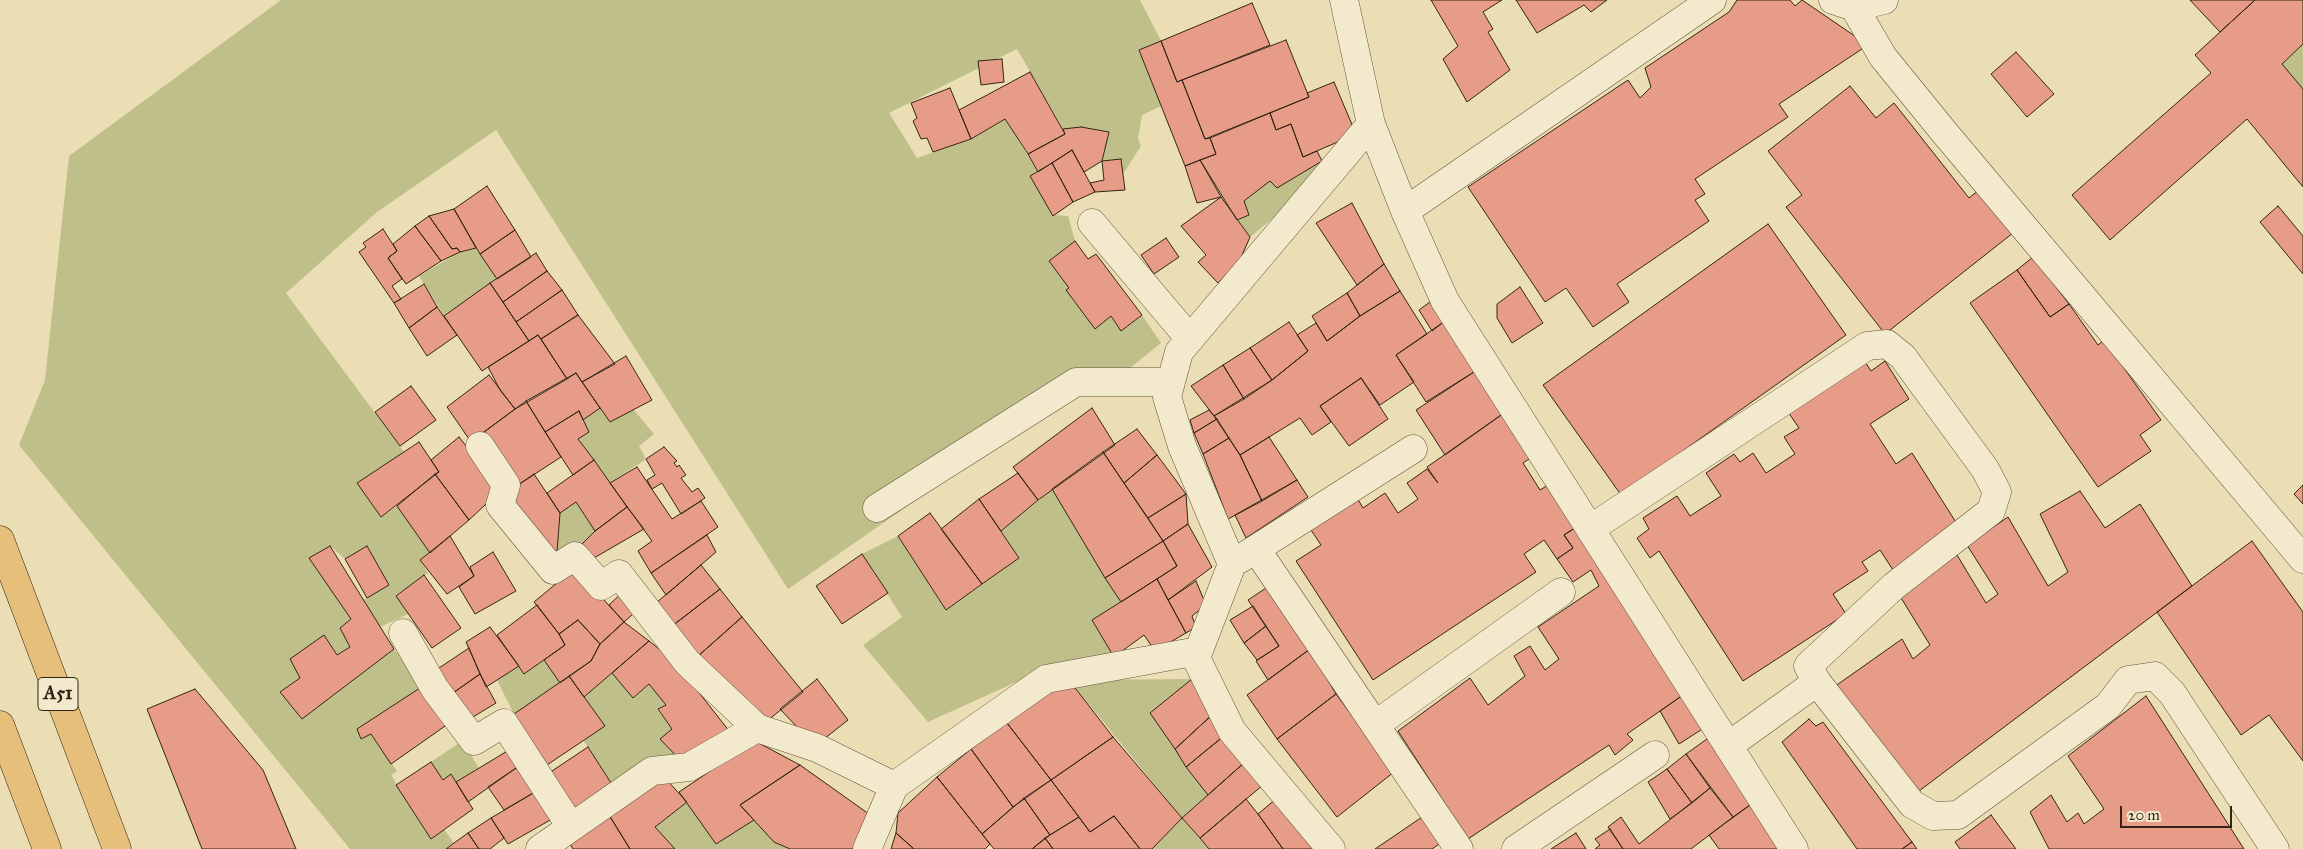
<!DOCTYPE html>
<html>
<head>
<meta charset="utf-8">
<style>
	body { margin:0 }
	#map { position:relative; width:2303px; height:849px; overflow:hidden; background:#ecdeb4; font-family:"IM FELL Great Primer",serif }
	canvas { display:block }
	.scale { position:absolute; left:2120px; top:806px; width:112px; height:22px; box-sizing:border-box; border:2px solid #332515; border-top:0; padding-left:6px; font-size:15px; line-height:18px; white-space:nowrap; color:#332515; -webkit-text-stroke:4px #f3eace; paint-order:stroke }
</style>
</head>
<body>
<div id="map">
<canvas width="2303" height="849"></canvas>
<div class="scale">20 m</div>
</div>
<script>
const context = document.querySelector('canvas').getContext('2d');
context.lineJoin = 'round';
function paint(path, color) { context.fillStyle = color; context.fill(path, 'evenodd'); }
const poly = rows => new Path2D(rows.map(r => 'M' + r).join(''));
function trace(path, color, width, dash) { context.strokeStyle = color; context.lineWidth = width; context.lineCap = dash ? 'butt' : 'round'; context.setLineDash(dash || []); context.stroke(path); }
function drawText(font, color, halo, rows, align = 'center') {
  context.font = font + ' "IM FELL Great Primer",serif'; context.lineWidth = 4; context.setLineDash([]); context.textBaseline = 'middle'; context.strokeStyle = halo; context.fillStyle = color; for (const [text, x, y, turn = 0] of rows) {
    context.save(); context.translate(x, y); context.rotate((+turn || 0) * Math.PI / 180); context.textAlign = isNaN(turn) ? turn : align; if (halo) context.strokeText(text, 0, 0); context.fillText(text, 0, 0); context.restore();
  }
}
const green = poly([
	[281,0,1140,0,1161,41,1140,50,1161,106,1142,115,1138,138,1141,146,1123,174,1120,159,1102,161,1109,132,1081,127,1063,129,1017,49,889,113,917,158,971,139,1005,119,1038,172,1031,176,1053,215,1068,216,1075,241,1049,261,1069,288,1066,290,1095,328,1111,316,1121,330,1142,315,1161,343,1130,368,1051,381,1061,400,788,589,496,130,377,212,286,293,404,452,357,483,381,517,397,506,430,553,420,560,428,573,396,595,408,614,380,627,363,600,389,585,367,546,345,559,330,546,309,558,351,619,340,628,350,647,337,655,324,635,300,678,280,692,302,718,394,649,423,686,357,729,361,739,371,734,397,771,391,775,431,839,444,829,454,843,446,849,350,849,19,445,45,380,69,156],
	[2303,44,2303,89,2282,64],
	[1322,161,1323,177,1250,237,1238,220,1249,215,1244,201,1270,181],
	[476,248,497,279,444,316,419,276,460,252],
	[600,408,610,422,633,409,654,434,639,446,646,459,610,483,578,439,589,432,583,420],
	[1052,489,1121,602,1092,620,1114,657,1014,683,928,722,863,645,902,617,862,554,898,536,946,610,1019,558,1001,531],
	[576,502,595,531,577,549,557,552,560,513],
	[544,660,560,683,514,714,497,680,519,666,525,674],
	[612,673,633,698,650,684,666,705,658,710,672,729,660,739,681,761,613,786,583,740,605,726,584,697],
	[1192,679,1175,749,1208,795,1182,818,1209,849,1152,849,1182,818,1069,680],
	[462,741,479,768,456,782,451,774,443,780,431,762],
	[687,802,716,844,754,820,790,849,675,849,655,827]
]);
const building = poly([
	[1431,0,1502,0,1483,12,1493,29,1488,32,1510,70,1467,102,1443,59,1458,46,1431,0],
	[1516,0,1607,0,1591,12,1584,5,1537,33,1516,0],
	[1737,0,1790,0,1795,6,1802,0,1868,45,1779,104,1788,117,1695,179,1705,194,1695,200,1709,221,1617,284,1629,302,1593,327,1566,288,1545,302,1468,187,1628,80,1640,98,1651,87,1645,68,1729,12,1737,0],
	[2190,0,2255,0,2220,32,2190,0],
	[2255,0,2303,0,2303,44,2282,64,2303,89,2303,187,2247,119,2110,240,2072,195,2211,73,2195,55,2255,0],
	[1252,3,1270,45,1177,82,1161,41,1252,3],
	[1286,40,1309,97,1205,139,1182,80,1286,40],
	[1161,41,1177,82,1182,80,1205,139,1210,138,1216,154,1185,166,1139,50,1161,41],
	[2016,52,2054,94,2027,117,1991,74,2016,52],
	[1002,59,1004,82,981,85,978,61,1002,59],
	[1030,72,1065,134,1028,154,1005,119,971,139,959,110,1030,72],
	[1334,82,1356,134,1303,157,1291,124,1276,130,1270,113,1309,97,1307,93,1334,82],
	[1850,86,1876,118,1894,103,1969,198,1984,186,2018,229,1885,334,1786,207,1802,195,1768,151,1850,86],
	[950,88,971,139,933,152,927,138,921,139,913,121,917,118,911,103,950,88],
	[1270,113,1276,130,1291,124,1303,157,1317,151,1322,161,1277,188,1270,181,1244,201,1249,215,1237,220,1200,160,1216,154,1210,138,1270,113],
	[1081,127,1109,132,1102,161,1084,172,1072,150,1038,172,1028,154,1065,134,1063,129,1081,127],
	[1072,150,1095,192,1073,202,1052,163,1072,150],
	[1121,159,1125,190,1095,192,1090,183,1104,180,1102,161,1121,159],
	[1200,160,1221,197,1197,203,1185,166,1200,160],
	[1052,163,1073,202,1053,216,1030,176,1052,163],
	[487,186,515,230,480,254,454,209,487,186],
	[1221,197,1250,237,1240,260,1218,283,1198,262,1206,255,1181,226,1221,197],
	[1352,203,1384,264,1357,285,1316,223,1352,203],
	[2278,206,2303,236,2303,274,2260,222,2278,206],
	[454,209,476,248,460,252,457,248,452,249,429,216,454,209],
	[429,216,452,249,457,248,460,252,441,261,415,226,429,216],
	[1768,224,1846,335,1621,495,1543,385,1768,224],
	[415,226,441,261,406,284,388,258,397,251,393,244,415,226],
	[383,229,397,251,388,258,402,279,392,286,401,299,394,303,359,252,366,247,363,243,383,229],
	[515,230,531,257,497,279,480,254,515,230],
	[1166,238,1179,257,1154,274,1141,255,1166,238],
	[1075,241,1088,259,1096,254,1142,315,1121,331,1111,316,1095,329,1066,290,1069,288,1049,261,1075,241],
	[536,253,547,271,503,302,490,283,536,253],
	[2033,257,2069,304,2050,317,2017,270,2033,257],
	[1384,264,1400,291,1360,316,1347,293,1384,264],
	[2017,270,2050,317,2069,304,2098,345,2104,340,2161,420,2140,435,2151,451,2098,487,1970,303,2017,270],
	[547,271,562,290,516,322,503,302,547,271],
	[490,283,529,341,482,371,444,316,490,283],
	[424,284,437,307,409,328,394,303,424,284],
	[1520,287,1543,323,1512,343,1497,318,1497,304,1520,287],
	[562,290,578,315,541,339,538,335,529,341,516,322,562,290],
	[1400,291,1427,334,1396,355,1414,382,1380,405,1361,378,1320,406,1331,422,1312,435,1300,418,1240,455,1214,416,1272,380,1308,351,1297,335,1316,323,1327,341,1360,316,1400,291],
	[1347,293,1360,316,1327,341,1312,316,1347,293],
	[1434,299,1445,321,1432,331,1419,310,1434,299],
	[437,307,457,335,427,356,409,328,437,307],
	[578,315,615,364,582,382,576,373,567,379,541,339,578,315],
	[1445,321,1477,370,1426,402,1396,355,1445,321],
	[1289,322,1308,351,1272,380,1250,348,1289,322],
	[538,335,567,379,515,409,500,390,488,367,538,335],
	[1250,348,1272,380,1244,399,1223,365,1250,348],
	[626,356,652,400,610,422,582,382,626,356],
	[1864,360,1871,371,1885,361,1909,399,1870,424,1896,464,1912,453,1959,527,1893,570,1880,550,1862,562,1868,571,1833,594,1846,614,1743,681,1659,551,1650,558,1637,538,1649,529,1643,518,1677,496,1690,516,1721,496,1706,473,1734,454,1740,462,1753,453,1766,473,1795,454,1784,437,1799,428,1786,409,1864,360],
	[1223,365,1244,399,1214,416,1191,386,1223,365],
	[1477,370,1504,413,1445,455,1416,410,1477,370],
	[576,373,600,408,583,420,579,411,545,432,526,401,576,373],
	[489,375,515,409,480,435,469,439,447,407,489,375],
	[1361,378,1388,419,1349,446,1320,406,1361,378],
	[411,386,436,420,400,446,375,412,411,386],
	[526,401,561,457,518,485,480,435,526,401],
	[1092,408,1115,445,1038,500,1013,467,1092,408],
	[1209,410,1217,419,1194,433,1190,420,1209,410],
	[579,411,589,432,578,439,594,460,573,475,545,432,579,411],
	[1504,413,1535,455,1523,463,1540,490,1553,482,1581,524,1564,535,1573,548,1557,559,1544,540,1524,554,1536,572,1373,680,1296,561,1321,545,1309,527,1356,496,1363,508,1385,493,1398,513,1418,499,1407,483,1427,469,1438,483,1427,467,1504,413],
	[1217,419,1229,438,1203,454,1194,433,1217,419],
	[1137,429,1157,455,1124,483,1103,452,1137,429],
	[459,437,501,490,469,520,435,474,439,472,431,460,459,437],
	[1269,437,1297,480,1262,501,1240,455,1269,437],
	[1229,438,1240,455,1262,501,1228,519,1203,454,1229,438],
	[419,442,439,472,381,517,357,483,419,442],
	[664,447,677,461,674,463,677,467,679,465,686,475,681,478,692,492,698,488,705,498,681,514,662,483,652,489,647,480,655,475,646,459,664,447],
	[1103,452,1163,541,1105,578,1052,489,1103,452],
	[1157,455,1186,494,1148,518,1124,483,1157,455],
	[594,460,627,507,595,531,576,502,560,513,547,493,594,460],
	[637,467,672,519,701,501,718,527,651,573,638,551,652,541,610,483,637,467],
	[1018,473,1038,500,1001,531,979,499,1018,473],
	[435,474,469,520,430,553,397,506,435,474],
	[534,474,560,513,557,552,545,550,508,504,518,485,534,474],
	[1297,480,1308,497,1246,538,1235,515,1297,480],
	[2303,485,2303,504,2294,494,2303,485],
	[2080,491,2105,528,2140,504,2192,586,1915,794,1834,687,1902,639,1913,659,1930,645,1898,593,1954,550,1986,603,1998,594,1967,545,2008,517,2048,586,2068,572,2040,514,2080,491],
	[1186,494,1188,524,1163,541,1148,518,1186,494],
	[979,499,1019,558,982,584,941,529,979,499],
	[627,507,644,529,587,562,577,549,595,531,627,507],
	[930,513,982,584,946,610,898,536,930,513],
	[1188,524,1212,567,1168,600,1157,579,1177,566,1163,541,1188,524],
	[1581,524,1683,695,1627,734,1633,740,1615,755,1609,745,1468,839,1398,731,1470,678,1488,705,1525,676,1514,656,1530,646,1545,670,1559,659,1538,627,1599,586,1591,570,1573,582,1557,559,1573,548,1564,535,1581,524],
	[707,535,716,552,666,595,651,573,707,535],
	[450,536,474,576,447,594,420,560,450,536],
	[1163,541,1177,566,1121,602,1105,578,1163,541],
	[2252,541,2303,612,2303,761,2269,715,2241,735,2157,612,2252,541],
	[330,546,394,649,302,719,280,692,300,678,290,659,324,635,337,655,350,647,340,628,351,619,309,558,330,546],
	[367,546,389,585,367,598,345,559,367,546],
	[493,552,516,591,475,614,459,587,474,576,470,567,493,552],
	[862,554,888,593,842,624,816,586,862,554],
	[701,565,720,589,667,630,650,608,701,565],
	[575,568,624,622,600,644,578,620,559,634,534,602,575,568],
	[424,575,461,628,432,648,396,596,424,575],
	[1157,579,1186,633,1155,651,1144,635,1114,657,1092,620,1157,579],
	[1196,581,1206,605,1192,616,1196,627,1186,633,1168,600,1196,581],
	[1272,584,1310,649,1268,680,1256,661,1279,646,1248,600,1272,584],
	[720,589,742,617,697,657,667,630,720,589],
	[625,590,641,607,624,622,609,605,625,590],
	[537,605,559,634,565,645,524,674,497,635,537,605],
	[1253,606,1266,626,1244,643,1230,620,1253,606],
	[742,617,803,692,762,725,697,657,742,617],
	[578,620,600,644,591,661,560,683,544,660,565,645,559,634,578,620],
	[624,622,649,641,584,697,569,676,591,661,600,644,624,622],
	[1266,626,1279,646,1257,660,1244,643,1266,626],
	[490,627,519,666,486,687,466,642,490,627],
	[649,641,674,661,730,732,681,761,660,739,672,729,658,709,666,705,649,684,633,698,612,673,649,641],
	[469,648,480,674,453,693,433,672,469,648],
	[1310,649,1336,694,1277,739,1247,695,1310,649],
	[480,674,496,703,468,720,453,693,480,674],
	[569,676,605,726,544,767,514,714,569,676],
	[817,679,848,720,815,746,780,709,817,679],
	[1192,679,1213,714,1175,749,1150,713,1192,679],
	[1069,680,1113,737,1051,780,1007,723,1069,680],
	[423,686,448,724,391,764,371,734,361,739,357,729,423,686],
	[195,689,263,770,296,849,202,849,147,709,195,689],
	[1336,694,1394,772,1337,817,1277,739,1336,694],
	[1683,695,1704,728,1679,744,1660,711,1683,695],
	[2146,696,2244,849,2049,849,2030,812,2051,795,2067,822,2078,813,2084,824,2104,809,2068,756,2146,696],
	[1213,714,1225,735,1186,767,1175,749,1213,714],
	[1809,719,1816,726,1823,722,1912,842,1902,849,1857,849,1782,742,1809,719],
	[1007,723,1051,780,1013,807,971,749,1007,723],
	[1714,734,1757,800,1733,817,1686,754,1714,734],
	[1225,735,1245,762,1208,795,1186,767,1225,735],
	[1113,737,1182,818,1152,849,1140,849,1114,816,1090,832,1051,780,1113,737],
	[755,741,800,765,740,805,754,820,716,844,679,792,755,741],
	[588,747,613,786,573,811,549,773,588,747],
	[971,749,1013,807,982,834,937,777,971,749],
	[509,750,519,766,468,802,456,782,509,750],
	[1686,754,1710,788,1692,803,1667,769,1686,754],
	[431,762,443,780,451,774,473,809,431,839,396,785,431,762],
	[1245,762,1263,785,1200,838,1182,818,1245,762],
	[800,765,876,819,860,849,790,849,774,842,740,805,800,765],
	[519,766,535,792,504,810,488,787,519,766],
	[1667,769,1692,803,1670,819,1648,782,1667,769],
	[664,777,687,802,655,827,675,849,630,849,609,815,664,777],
	[937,777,990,844,985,849,914,849,896,833,898,813,937,777],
	[1051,780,1079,817,1050,835,1024,798,1051,780],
	[1710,788,1733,817,1691,849,1623,849,1608,827,1621,817,1639,844,1710,788],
	[535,792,552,819,508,844,491,818,535,792],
	[1024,798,1050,835,1032,849,994,849,982,834,1024,798],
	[1277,798,1324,849,1283,849,1258,814,1277,798],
	[1246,799,1258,814,1283,849,1209,849,1200,838,1246,799],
	[1757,800,1788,849,1719,849,1709,835,1757,800],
	[1428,813,1445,840,1432,849,1375,849,1428,813],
	[609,815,630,849,573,849,566,837,609,815],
	[1991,815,2016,849,1960,849,1955,842,1991,815],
	[1114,816,1140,849,1053,849,1045,838,1079,817,1090,832,1114,816],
	[491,818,504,838,490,849,479,849,468,833,491,818],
	[1610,829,1623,849,1595,849,1600,845,1595,839,1610,829],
	[468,833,479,849,446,849,454,843,468,833],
	[896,833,914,849,891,849,896,833],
	[1576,833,1586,849,1551,849,1576,833],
	[1045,838,1053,849,1032,849,1045,838],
	[1912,842,1917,849,1902,849,1912,842]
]);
const minor = poly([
	[1344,0,1371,124,1405,211,1445,301,1794,849],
	[1833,0,1854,7,1884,0],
	[1854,7,1883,57,1944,132,2303,559],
	[1405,211,1712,0],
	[1092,223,1190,339],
	[480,446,506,485,500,505,553,570,575,556,601,586,619,574,687,662,757,728,817,748,894,786,1046,679,1198,651],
	[877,508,1076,382,1171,382],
	[1590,529,1867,346,1887,344,1903,357,1985,469,1997,492,1991,511,1894,586,1808,666,1817,682,1912,804,1933,816,1958,815,2108,706,2128,680,2155,676,2172,693,2275,849],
	[1256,549,1459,849],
	[1240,559,1413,449],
	[403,633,435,689,474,741,504,723,571,827],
	[1375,725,1561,592],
	[1728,746,1817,682],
	[540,849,652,771,689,767,757,728],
	[867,849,894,786],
	[1331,849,1232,731,1196,658,1232,564,1182,446,1167,397,1179,352,1371,124],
	[1516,849,1655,755]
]);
const highway = poly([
	[0,540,117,849],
	[0,725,47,849]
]);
const shields = [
	[58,694,40]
];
const shieldNames = [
	["A51",58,694]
];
paint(green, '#bebf89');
paint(building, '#e79c87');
trace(building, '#332515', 1);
trace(minor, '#61533d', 29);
trace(highway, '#332515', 29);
trace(minor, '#f3eace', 28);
trace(highway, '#e6bf7a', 28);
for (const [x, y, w] of shields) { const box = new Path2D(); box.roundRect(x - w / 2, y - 16.5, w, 33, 4); context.fillStyle = '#f3eace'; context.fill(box); trace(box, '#332515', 1); }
drawText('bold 19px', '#332515', null, shieldNames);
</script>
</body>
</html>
